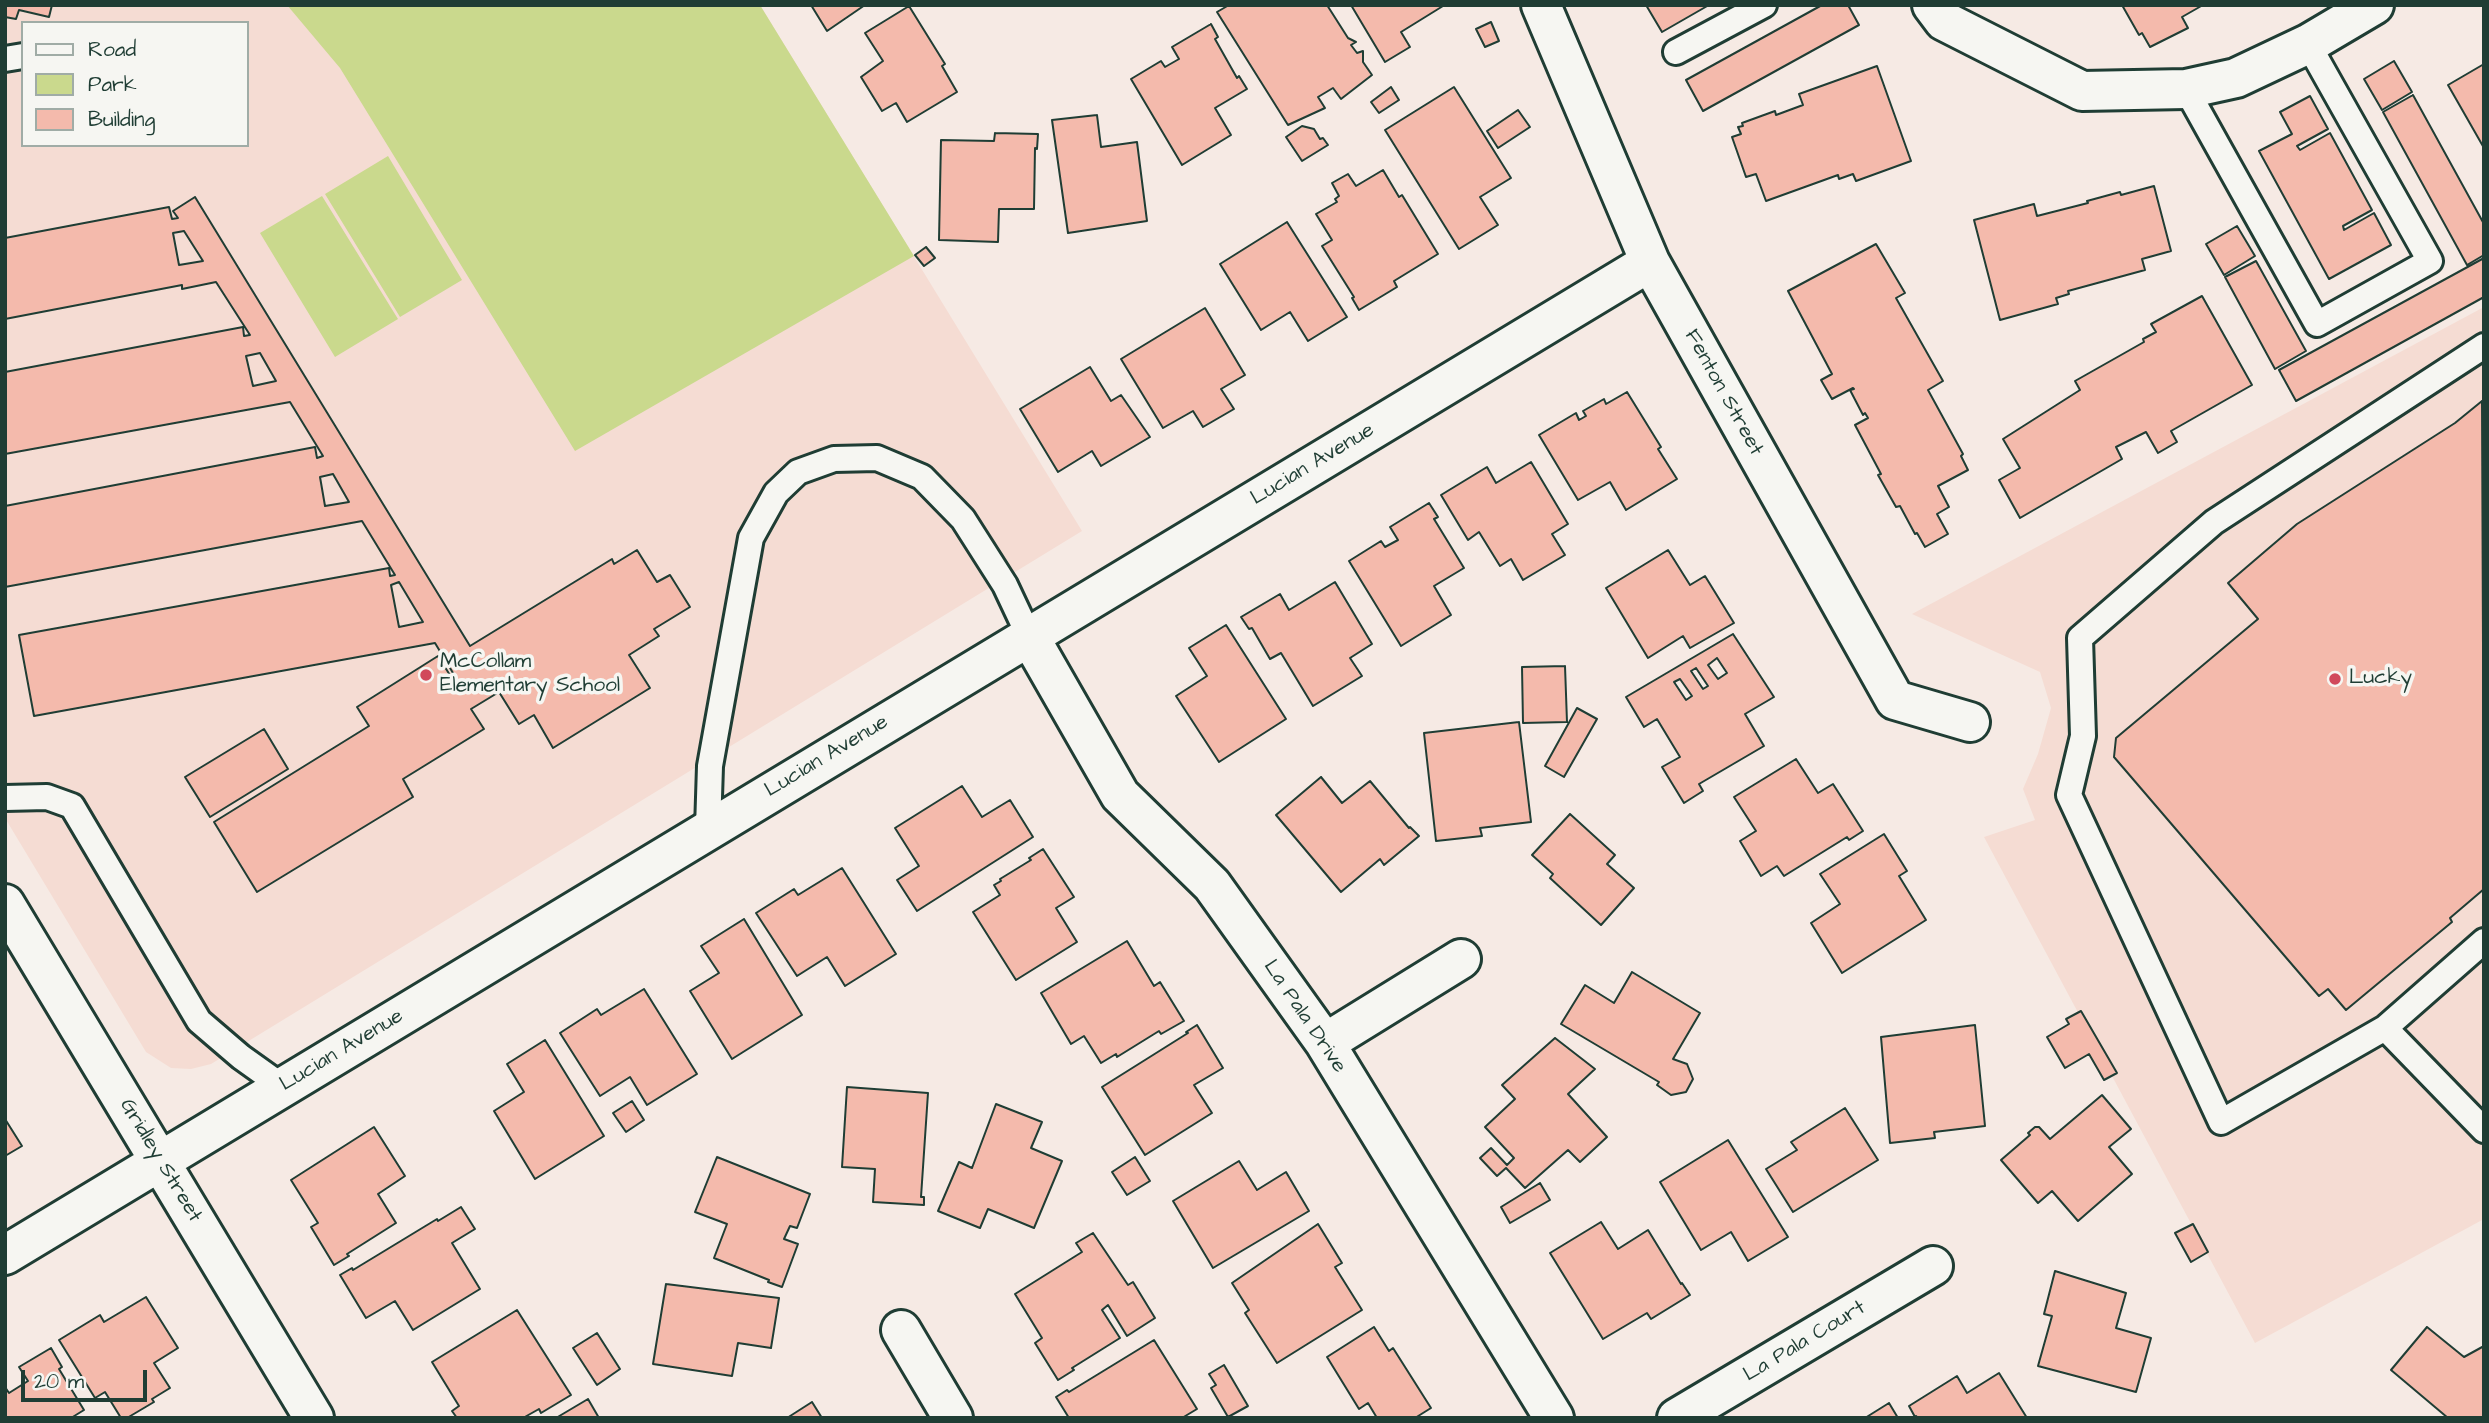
<!DOCTYPE html>
<html>
<head>
<meta charset="utf-8">
<style>
	body { margin:0 }
	#map { position:relative; width:2489px; height:1423px; overflow:hidden; background:#f6eae4; font-family:"Architects Daughter",sans-serif }
	canvas { display:block }
	.frame { position:absolute; inset:0; border:7px solid #1f3d34; pointer-events:none }
	.legend { position:absolute; left:21px; top:21px; width:228px; height:126px; box-sizing:border-box; background:#f6f6f2; border:2px solid #a0aca6; margin:0; padding:9px 12px; list-style:none; font-size:21px; color:#1f3d34 }
	.legend li { display:flex; align-items:center; gap:14px; height:35px }
	.legend b { width:35px; border:2px solid #a0aca6 }
	.scale { position:absolute; left:21px; top:1370px; width:126px; height:32px; box-sizing:border-box; border:4px solid #1f3d34; border-top:0; padding-left:9px; font-size:21px; line-height:24px; white-space:nowrap; color:#1f3d34; -webkit-text-stroke:5px #f6f6f2; paint-order:stroke }
</style>
</head>
<body>
<div id="map">
<canvas width="2489" height="1423"></canvas>
<div class="frame"></div>
<ul class="legend">
<li><b style="height:9px;background:#f6f6f2"></b>Road</li>
<li><b style="height:19px;background:#cad98d"></b>Park</li>
<li><b style="height:19px;background:#f4baac"></b>Building</li>
</ul>
<div class="scale">20 m</div>
</div>
<script>
const context = document.querySelector('canvas').getContext('2d');
context.lineJoin = 'round';
function paint(path, color) { context.fillStyle = color; context.fill(path, 'evenodd'); }
const poly = rows => new Path2D(rows.map(r => 'M' + r).join(''));
function trace(path, color, width, dash) { context.strokeStyle = color; context.lineWidth = width; context.lineCap = dash ? 'butt' : 'round'; context.setLineDash(dash || []); context.stroke(path); }
function drawText(font, color, halo, rows, align = 'center') {
  context.font = font + ' "Architects Daughter",sans-serif'; context.lineWidth = 7; context.setLineDash([]); context.textBaseline = 'middle'; context.strokeStyle = halo; context.fillStyle = color; for (const [text, x, y, turn = 0] of rows) {
    context.save(); context.translate(x, y); context.rotate((+turn || 0) * Math.PI / 180); context.textAlign = isNaN(turn) ? turn : align; if (halo) context.strokeText(text, 0, 0); context.fillText(text, 0, 0); context.restore();
  }
}
const built = poly([
	[5,5,760,5,1082,531,211,1064,191,1069,171,1068,146,1052,5,818],
	[23,23,247,23,247,145,23,145],
	[2484,307,2484,1219,2255,1343,1984,837,2035,820,2023,789,2038,754,2051,708,2040,672,1912,614]
]);
const green = poly([
	[287,5,760,5,914,256,575,451,340,68],
	[388,156,462,280,400,317,325,194],
	[322,196,398,319,335,357,260,233]
]);
const building = poly([
	[5,5,52,5,49,17,19,10,16,19,5,17,5,5],
	[811,5,865,5,827,31,811,5],
	[1229,5,1327,5,1348,38,1356,42,1351,45,1357,53,1363,51,1363,62,1372,75,1341,99,1333,88,1318,97,1325,108,1288,125,1217,12,1229,5],
	[1351,5,1443,5,1443,6,1401,32,1410,47,1385,62,1351,5],
	[1646,5,1709,5,1662,32,1646,5],
	[1822,5,1848,5,1859,25,1703,111,1686,80,1822,5],
	[2122,5,2203,5,2182,17,2188,28,2150,47,2142,33,2139,35,2122,5],
	[909,6,945,64,942,66,957,92,907,122,896,103,882,111,861,77,883,61,865,33,909,6],
	[1491,22,1499,41,1485,47,1476,29,1491,22],
	[1211,24,1218,37,1215,39,1237,78,1239,76,1247,89,1215,108,1231,135,1182,165,1131,79,1161,61,1165,67,1179,59,1172,47,1211,24],
	[2394,61,2412,92,2382,110,2364,79,2394,61],
	[2484,64,2484,148,2448,85,2484,64],
	[1877,66,1911,161,1856,181,1853,174,1839,179,1838,175,1766,201,1756,174,1746,177,1732,137,1741,134,1738,127,1743,126,1742,123,1775,111,1776,115,1803,105,1799,94,1877,66],
	[1391,87,1399,100,1379,113,1371,102,1391,87],
	[1454,87,1511,178,1480,197,1498,225,1459,249,1385,130,1454,87],
	[2413,95,2484,224,2484,255,2467,265,2383,112,2413,95],
	[2310,96,2328,129,2297,146,2300,150,2330,133,2372,210,2343,226,2344,230,2374,213,2391,245,2329,279,2259,151,2292,134,2280,112,2310,96],
	[1518,110,1530,127,1498,148,1487,131,1518,110],
	[1097,115,1101,147,1137,142,1147,221,1068,233,1052,120,1097,115],
	[1302,126,1314,129,1320,139,1323,138,1328,145,1302,161,1286,137,1302,126],
	[995,133,1038,134,1037,149,1035,148,1034,209,999,209,998,242,939,240,941,140,994,141,995,133],
	[1383,170,1399,197,1402,195,1438,254,1394,281,1397,287,1359,310,1352,298,1354,297,1322,246,1332,240,1316,214,1337,202,1335,199,1339,196,1332,183,1348,174,1356,186,1383,170],
	[2154,186,2171,251,2142,259,2145,270,2068,291,2069,294,2056,298,2058,304,2000,320,1974,220,2034,204,2037,216,2088,203,2087,201,2120,192,2121,195,2154,186],
	[195,197,470,646,612,559,614,564,637,550,657,582,670,575,690,607,654,629,659,636,629,655,650,688,553,748,534,715,519,724,499,692,471,709,484,729,403,779,413,797,257,892,214,822,369,726,357,707,438,656,453,680,456,678,435,643,34,716,19,635,389,568,390,576,395,575,362,521,5,587,5,506,315,447,317,458,323,456,290,402,5,454,5,372,243,327,244,336,250,335,216,282,182,289,182,285,5,319,5,238,169,207,172,219,178,218,173,211,195,197],
	[184,231,203,261,179,265,173,233,184,231],
	[260,353,276,381,253,386,246,356,260,353],
	[333,474,349,502,325,506,320,477,333,474],
	[399,582,423,622,399,627,391,585,399,582],
	[1287,222,1347,317,1308,341,1290,312,1261,330,1220,264,1287,222],
	[2237,226,2255,256,2224,275,2206,244,2237,226],
	[1876,244,1905,293,1896,298,1943,381,1928,390,1963,454,1961,456,1968,470,1938,486,1949,507,1937,514,1948,534,1925,547,1917,533,1915,534,1900,506,1896,507,1878,475,1881,474,1855,425,1868,418,1865,413,1863,415,1850,390,1854,389,1853,388,1832,399,1821,380,1832,374,1788,291,1876,244],
	[926,247,935,258,924,266,915,255,926,247],
	[2484,258,2484,297,2296,401,2279,370,2484,258],
	[2256,261,2306,351,2275,369,2225,277,2256,261],
	[2202,296,2252,385,2171,431,2177,442,2158,453,2146,432,2116,447,2122,459,2020,518,1999,480,2020,468,2003,439,2080,390,2075,381,2144,342,2143,339,2156,332,2151,324,2202,296],
	[1205,308,1245,375,1221,389,1234,409,1203,427,1193,411,1163,428,1121,359,1205,308],
	[1090,367,1111,401,1121,395,1150,437,1101,466,1092,451,1058,472,1020,409,1090,367],
	[1627,392,1661,447,1658,449,1677,479,1626,510,1610,482,1578,500,1539,435,1576,413,1579,420,1586,416,1583,411,1604,399,1606,404,1627,392],
	[2482,401,2484,889,2450,918,2452,922,2346,1010,2328,989,2319,996,2114,757,2116,738,2258,619,2228,583,2297,524,2455,423,2482,401],
	[1531,462,1568,524,1552,534,1565,555,1523,580,1511,559,1500,566,1479,532,1468,540,1441,495,1487,467,1496,483,1531,462],
	[1429,503,1438,517,1434,519,1464,568,1434,586,1451,615,1401,646,1349,561,1381,541,1385,547,1398,540,1390,527,1429,503],
	[1668,550,1690,585,1705,576,1734,623,1690,648,1683,636,1648,658,1606,588,1668,550],
	[1335,582,1372,644,1350,658,1362,676,1313,706,1281,653,1270,659,1252,628,1249,629,1241,617,1280,594,1289,610,1335,582],
	[1226,625,1286,719,1219,762,1176,696,1207,676,1189,648,1226,625],
	[1733,634,1774,697,1745,714,1764,746,1699,784,1703,791,1684,803,1662,767,1680,757,1657,719,1644,727,1626,697,1733,634],
	[1717,658,1727,673,1718,679,1708,665,1717,658],
	[1696,668,1708,686,1703,689,1691,671,1696,668],
	[1680,679,1692,696,1686,700,1674,682,1680,679],
	[1565,666,1567,722,1523,723,1522,667,1565,666],
	[1577,708,1597,719,1564,777,1545,766,1577,708],
	[1519,722,1531,822,1480,828,1482,836,1436,841,1424,733,1519,722],
	[264,729,288,769,210,817,185,777,264,729],
	[1796,759,1818,793,1833,784,1863,831,1849,840,1847,837,1784,876,1777,866,1761,876,1740,841,1756,831,1734,797,1796,759],
	[1321,777,1342,803,1370,781,1409,828,1410,827,1419,836,1384,865,1380,859,1341,892,1276,815,1321,777],
	[962,786,982,817,1010,800,1033,837,917,911,897,880,919,866,895,828,962,786],
	[1570,814,1615,855,1607,864,1634,888,1601,925,1550,878,1553,874,1532,855,1570,814],
	[1884,834,1907,871,1899,876,1926,920,1842,973,1811,923,1840,904,1820,874,1884,834],
	[1043,849,1074,897,1056,908,1077,942,1016,980,973,912,1000,895,994,885,1001,881,1000,879,1031,860,1029,858,1043,849],
	[842,868,896,954,845,986,827,957,797,976,756,913,794,889,798,895,842,868],
	[744,919,802,1015,732,1059,690,991,719,973,701,946,744,919],
	[1127,941,1154,986,1160,982,1184,1021,1161,1034,1159,1031,1117,1057,1116,1054,1101,1063,1084,1036,1071,1044,1041,993,1127,941],
	[1632,972,1700,1013,1673,1059,1687,1064,1693,1079,1686,1092,1671,1095,1657,1085,1659,1082,1561,1024,1585,985,1614,1003,1632,972],
	[644,989,697,1074,647,1105,630,1077,600,1096,560,1033,597,1009,601,1015,644,989],
	[2081,1011,2117,1073,2104,1080,2089,1054,2065,1068,2047,1037,2069,1024,2066,1019,2081,1011],
	[1197,1025,1223,1068,1194,1085,1212,1113,1145,1155,1102,1087,1188,1033,1186,1032,1197,1025],
	[1975,1025,1985,1126,1934,1132,1935,1138,1890,1143,1881,1037,1975,1025],
	[1555,1038,1595,1069,1568,1094,1607,1137,1580,1162,1568,1150,1525,1188,1506,1168,1497,1176,1480,1158,1491,1148,1507,1165,1514,1158,1485,1127,1515,1099,1502,1085,1555,1038],
	[545,1040,604,1136,535,1179,494,1111,524,1092,507,1064,545,1040],
	[847,1087,928,1093,921,1197,924,1197,924,1205,873,1202,875,1169,842,1167,847,1087],
	[2102,1095,2131,1129,2109,1147,2132,1174,2078,1221,2052,1191,2038,1203,2001,1160,2030,1135,2028,1133,2035,1127,2039,1127,2050,1139,2102,1095],
	[632,1101,644,1120,626,1132,613,1113,632,1101],
	[996,1104,1042,1122,1031,1148,1062,1161,1034,1228,988,1209,980,1228,938,1211,959,1162,972,1168,996,1104],
	[1845,1108,1878,1160,1793,1212,1766,1169,1797,1150,1791,1142,1845,1108],
	[5,1119,22,1146,5,1156,5,1119],
	[374,1127,405,1176,378,1194,396,1223,347,1254,349,1256,334,1265,311,1227,318,1223,291,1180,374,1127],
	[1728,1140,1788,1237,1748,1261,1731,1232,1701,1250,1660,1182,1728,1140],
	[717,1157,810,1194,797,1228,790,1226,784,1239,798,1244,782,1287,768,1282,769,1280,714,1258,727,1224,695,1212,717,1157],
	[1135,1157,1150,1181,1127,1195,1112,1172,1135,1157],
	[1239,1161,1257,1190,1286,1172,1309,1211,1213,1268,1173,1201,1239,1161],
	[1540,1183,1550,1200,1510,1223,1501,1207,1540,1183],
	[461,1207,475,1229,452,1243,480,1289,413,1330,395,1301,366,1318,340,1275,352,1268,353,1270,437,1219,438,1221,461,1207],
	[1601,1222,1618,1249,1648,1230,1681,1284,1682,1283,1690,1295,1651,1319,1647,1313,1603,1339,1550,1253,1601,1222],
	[1318,1224,1342,1263,1335,1267,1362,1310,1277,1363,1245,1313,1249,1310,1232,1283,1318,1224],
	[2193,1224,2208,1252,2191,1262,2175,1233,2193,1224],
	[1093,1233,1128,1285,1133,1282,1155,1318,1127,1336,1108,1305,1102,1310,1120,1338,1072,1368,1074,1370,1058,1380,1035,1343,1042,1338,1015,1294,1082,1252,1076,1243,1093,1233],
	[2055,1271,2126,1293,2116,1328,2151,1338,2136,1392,2038,1366,2052,1316,2044,1314,2055,1271],
	[666,1284,779,1298,771,1348,738,1343,732,1376,653,1364,666,1284],
	[146,1297,178,1348,154,1363,170,1388,152,1399,154,1402,127,1418,121,1418,105,1392,95,1398,59,1340,100,1315,104,1322,146,1297],
	[517,1310,571,1395,541,1413,539,1409,523,1418,457,1418,452,1411,459,1406,432,1362,517,1310],
	[1374,1327,1389,1351,1393,1348,1431,1408,1415,1418,1377,1418,1368,1403,1359,1409,1327,1357,1374,1327],
	[2427,1327,2464,1357,2484,1346,2484,1418,2448,1418,2391,1370,2427,1327],
	[597,1333,620,1369,597,1385,573,1348,597,1333],
	[1154,1340,1197,1409,1182,1418,1069,1418,1056,1397,1067,1390,1069,1392,1154,1340],
	[51,1348,62,1367,59,1369,84,1410,71,1418,5,1418,5,1387,9,1393,28,1381,19,1367,51,1348],
	[1224,1365,1248,1406,1228,1417,1211,1388,1216,1385,1209,1374,1224,1365],
	[1999,1373,2027,1418,1918,1418,1916,1416,1915,1417,1909,1406,1957,1376,1967,1393,1999,1373],
	[588,1399,599,1418,556,1418,588,1399],
	[812,1402,822,1418,787,1418,812,1402],
	[1889,1403,1898,1418,1865,1418,1889,1403]
]);
const lane = poly([
	[1676,52,1764,5],
	[5,59,23,56],
	[2186,89,2317,324,2430,261,2308,44],
	[2484,346,2214,522,2080,638,2083,736,2069,795,2221,1122,2385,1028,2484,941],
	[5,798,47,797,72,806,199,1021,241,1057,283,1087],
	[708,829,710,766,751,538,776,493,798,472,834,459,877,458,922,477,963,519,1005,585,1029,636],
	[2385,1028,2484,1130]
]);
const street = poly([
	[1541,5,1650,262,1895,700,1970,722],
	[1932,5,1944,21,2082,91,2186,89,2236,78,2308,44,2374,5],
	[1029,636,1120,795,1212,885,1325,1043,1554,1418],
	[5,904,314,1418],
	[1325,1043,1461,959],
	[5,1255,1650,262],
	[901,1330,953,1418],
	[1677,1418,1933,1266]
]);
const markers = [
	[426,675,7,"#d1495b"],
	[2335,679,7,"#d1495b"]
];
const streetNames = [
	["Fenton Street",1723,393,61],
	["Lucian Avenue",1313,465,-31],
	["Lucian Avenue",827,757,-31],
	["La Pala Drive",1304,1017,56],
	["Lucian Avenue",342,1051,-31],
	["Gridley Street",160,1161,59],
	["La Pala Court",1805,1342,-31]
];
const poiNames = [
	["McCollam",440,663],
	["Elementary School",440,687],
	["Lucky",2349,679]
];
paint(built, '#f5dcd3');
paint(green, '#cad98d');
paint(building, '#f4baac');
trace(building, '#1f3d34', 2);
trace(lane, '#1f3d34', 30);
trace(street, '#1f3d34', 44);
trace(lane, '#f6f6f2', 24);
trace(street, '#f6f6f2', 38);
for (const [x, y, r, color] of markers) { const dot = new Path2D(); dot.arc(x, y, r, 0, 2 * Math.PI); context.fillStyle = color; context.fill(dot); trace(dot, '#f6f6f2', 2.5); }
drawText('21px', '#1f3d34', '#f6f6f2', streetNames);
drawText('21px', '#1f3d34', '#f6f6f2', poiNames, 'left');
</script>
</body>
</html>
